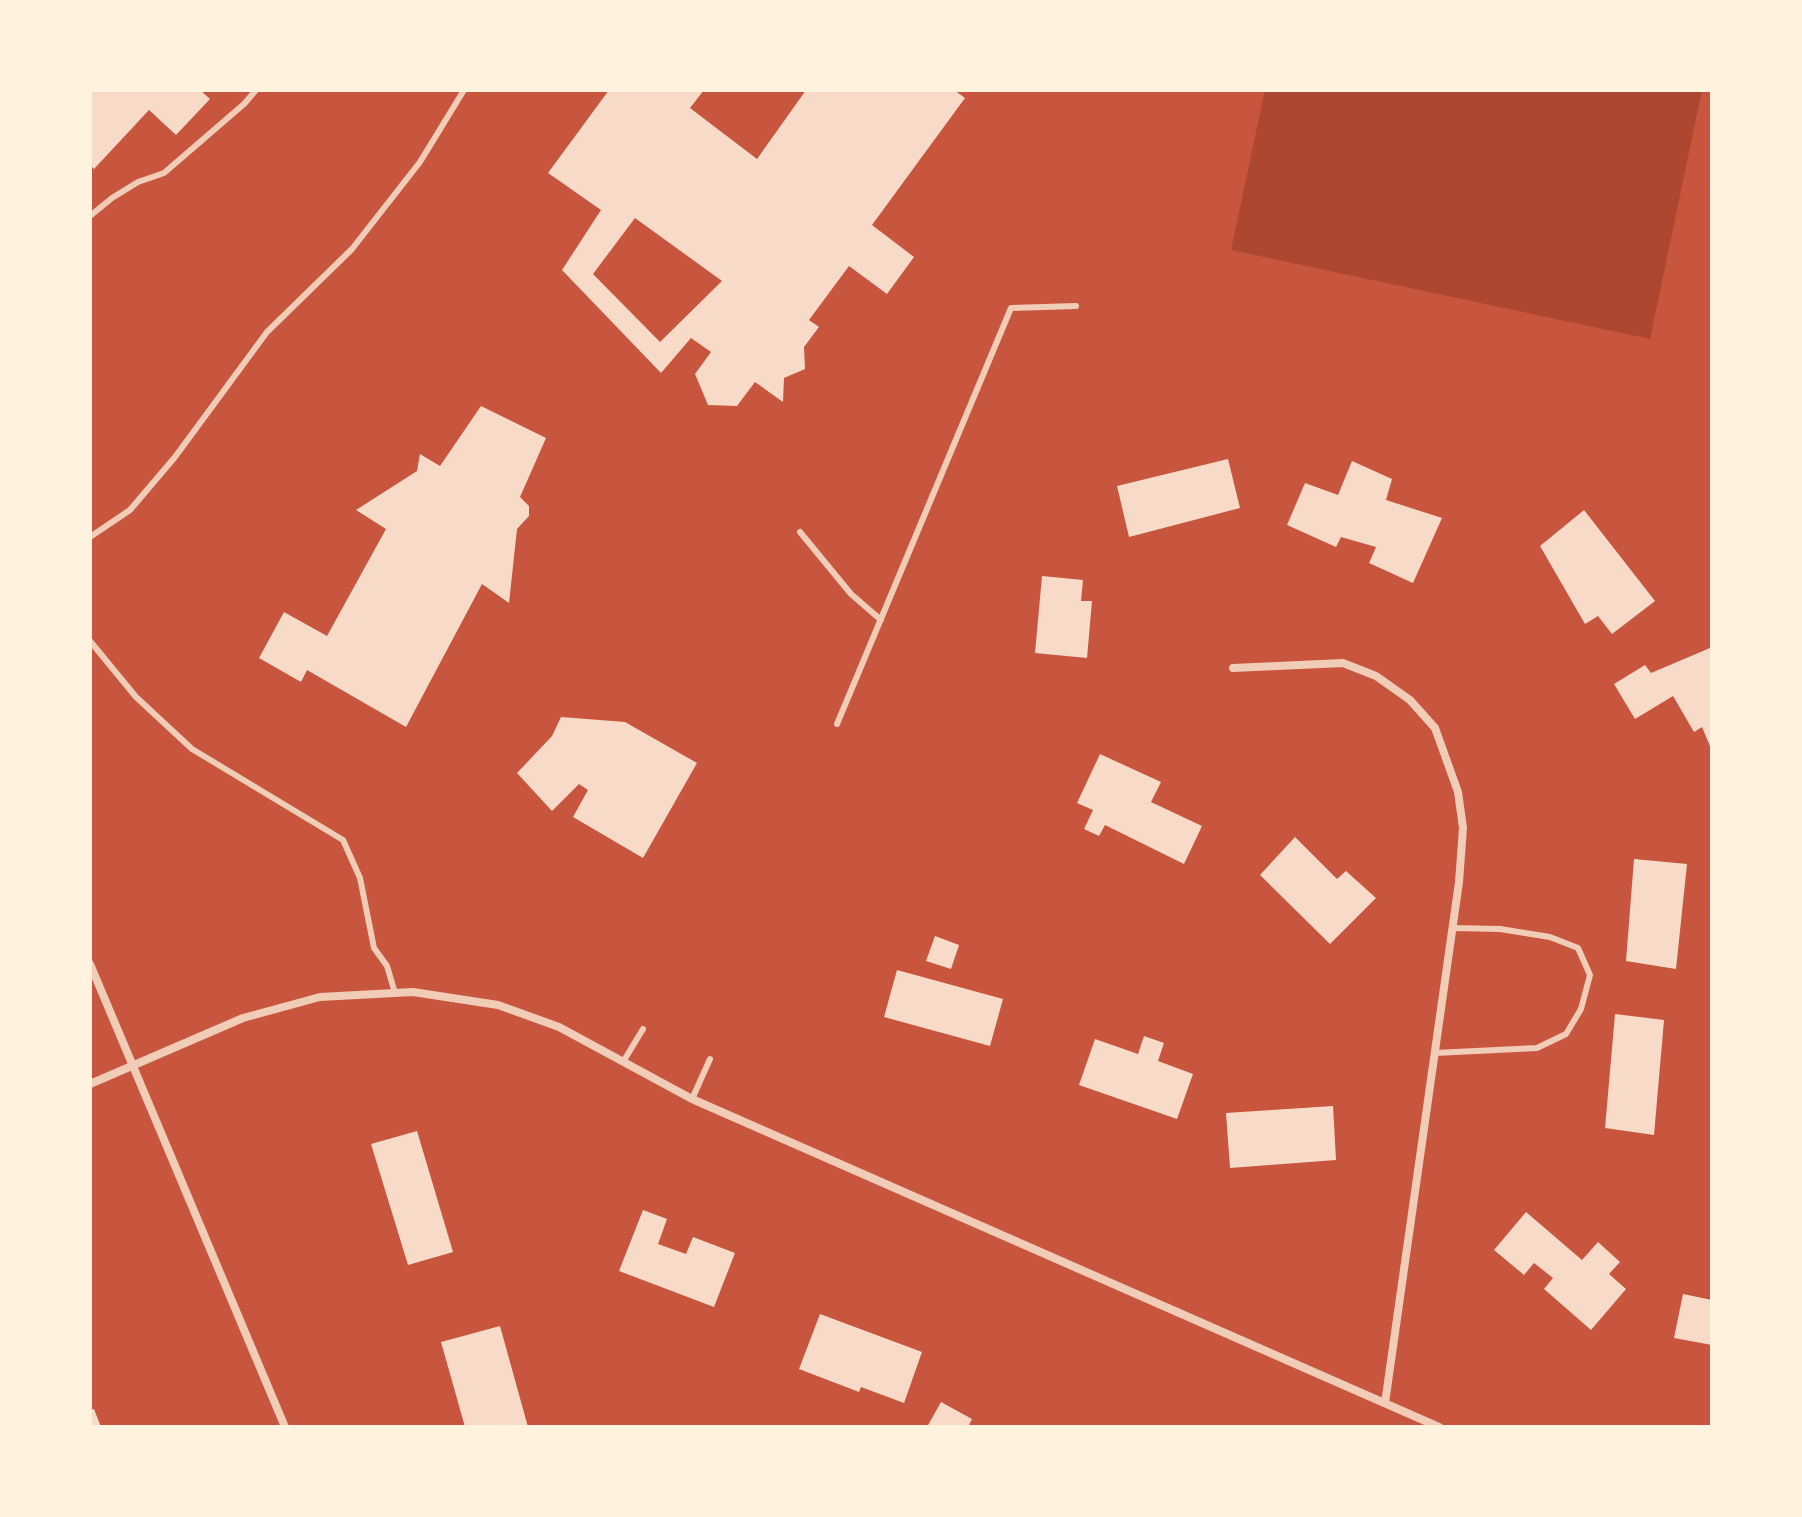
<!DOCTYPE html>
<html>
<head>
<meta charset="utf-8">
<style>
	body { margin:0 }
	#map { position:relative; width:1802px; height:1517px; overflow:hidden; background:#c8553d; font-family:"DM Sans",sans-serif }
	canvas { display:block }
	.frame { position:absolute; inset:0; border:92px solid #fff3e0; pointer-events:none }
</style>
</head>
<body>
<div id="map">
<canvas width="1802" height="1517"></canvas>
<div class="frame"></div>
</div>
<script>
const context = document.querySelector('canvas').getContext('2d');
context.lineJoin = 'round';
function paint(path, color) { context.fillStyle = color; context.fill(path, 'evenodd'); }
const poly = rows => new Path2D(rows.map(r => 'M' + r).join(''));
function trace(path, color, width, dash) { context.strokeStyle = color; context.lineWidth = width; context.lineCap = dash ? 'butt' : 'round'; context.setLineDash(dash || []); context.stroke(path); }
const green = poly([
	[1265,90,1702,90,1650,339,1231,250]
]);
const building = poly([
	[90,90,200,90,210,99,176,135,149,110,94,169,90,165],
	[609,90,704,90,690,108,757,159,806,90,954,90,965,98,872,225,914,257,887,294,849,266,809,320,819,327,804,347,805,369,784,378,783,402,755,382,737,406,708,405,695,374,711,352,691,338,661,373,562,270,601,210,548,173],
	[635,218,722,281,660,342,593,274],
	[481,406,546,438,520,497,529,506,529,516,517,529,509,603,482,584,406,727,307,670,301,682,259,658,284,612,327,636,386,529,356,510,417,471,420,454,440,466],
	[1228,459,1240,508,1129,537,1117,486],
	[1352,461,1392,479,1386,500,1442,518,1413,583,1369,563,1376,547,1341,537,1336,547,1287,525,1305,483,1338,495],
	[1584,510,1655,601,1612,634,1598,616,1585,624,1540,546],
	[1042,576,1083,580,1081,601,1092,601,1087,658,1035,653],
	[1710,648,1712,651,1712,751,1702,727,1694,732,1673,696,1635,719,1614,684,1645,665,1651,673],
	[561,717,625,722,697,763,643,858,573,817,588,790,579,784,552,811,517,773,552,736],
	[1100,754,1161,782,1151,802,1202,826,1184,864,1105,825,1099,836,1084,829,1093,810,1077,803],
	[1295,837,1337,879,1346,871,1376,898,1330,944,1260,875],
	[1634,859,1687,864,1676,969,1626,961],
	[935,936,959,945,951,969,926,961],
	[897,970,1003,999,990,1046,884,1017],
	[1615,1014,1664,1020,1654,1135,1605,1128],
	[1144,1036,1164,1043,1158,1061,1193,1074,1177,1119,1079,1085,1095,1039,1138,1054],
	[1333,1106,1336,1160,1230,1168,1226,1113],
	[417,1131,453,1252,408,1265,371,1144],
	[643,1210,667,1219,658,1244,686,1254,693,1237,735,1253,714,1307,619,1271],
	[1526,1212,1582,1260,1598,1242,1620,1262,1609,1274,1626,1289,1591,1330,1544,1289,1553,1278,1534,1263,1524,1275,1494,1250],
	[1683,1294,1712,1300,1712,1345,1674,1338],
	[820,1314,922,1352,904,1403,861,1387,859,1392,799,1369],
	[500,1326,528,1427,465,1427,441,1342],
	[941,1402,972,1419,968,1427,927,1427],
	[94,1409,101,1427,90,1427,90,1410]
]);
const service = poly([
	[90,216,112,198,138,182,164,173,244,104,256,90],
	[800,532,851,594,881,620],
	[90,537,130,510,175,457,267,332,352,249,420,162,464,90],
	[90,641,136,697,192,749,343,840,360,878,374,948,387,966,395,993],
	[837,724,1011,308,1076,306],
	[1435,1053,1537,1048,1566,1034,1581,1009,1590,975,1578,948,1550,937,1500,929,1452,928],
	[623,1062,643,1029],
	[692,1099,710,1059]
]);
const minor = poly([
	[1233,668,1343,663,1376,676,1410,700,1435,728,1458,792,1463,828,1459,882,1385,1403],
	[90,964,285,1427],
	[90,1084,243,1018,320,997,413,992,498,1005,559,1027,692,1099,1439,1427]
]);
paint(green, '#ae4732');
paint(building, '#f7dbc8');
trace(service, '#f1ccb7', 6);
trace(minor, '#f1ccb7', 8);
</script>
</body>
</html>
